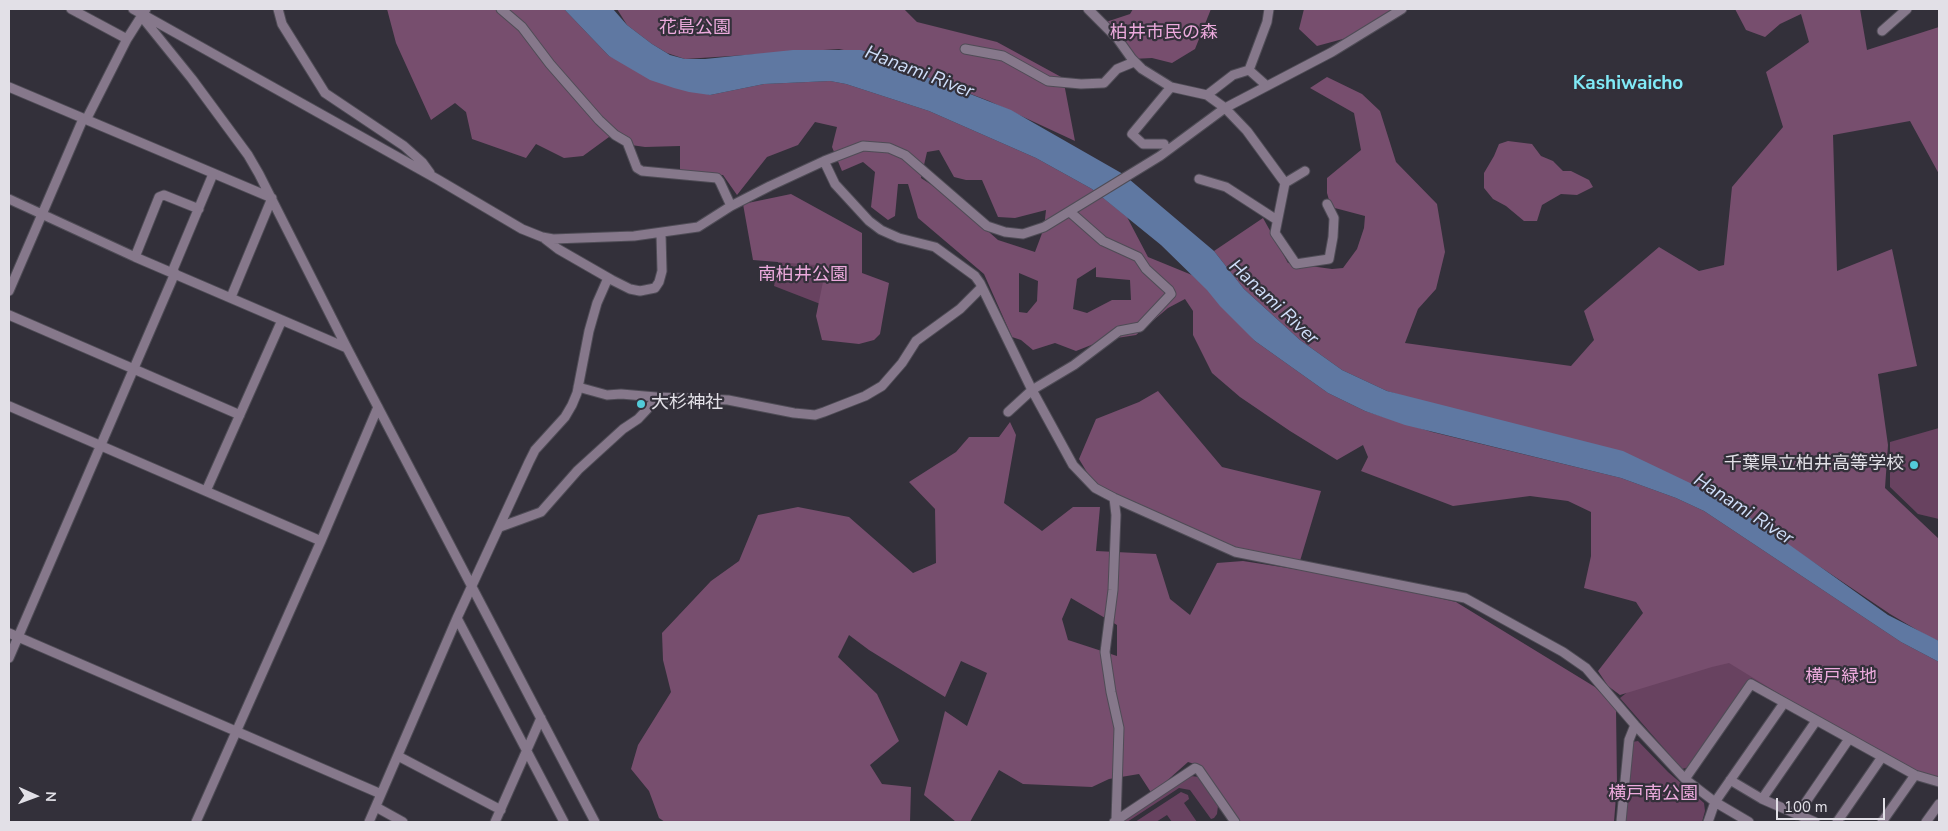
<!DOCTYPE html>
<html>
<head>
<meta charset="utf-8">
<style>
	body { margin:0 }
	#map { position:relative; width:1948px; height:831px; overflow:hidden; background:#33303a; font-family:"Nunito Sans",sans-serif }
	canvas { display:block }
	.frame { position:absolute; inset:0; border:10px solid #e2e0e7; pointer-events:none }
	.north { position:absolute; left:10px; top:771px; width:50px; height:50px; -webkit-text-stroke:4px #33303a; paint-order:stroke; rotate:92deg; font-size:14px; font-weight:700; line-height:20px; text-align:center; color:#e2e0e7 }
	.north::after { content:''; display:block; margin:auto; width:18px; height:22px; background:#e2e0e7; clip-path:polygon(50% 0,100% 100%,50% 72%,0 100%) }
	.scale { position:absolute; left:1776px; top:798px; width:109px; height:22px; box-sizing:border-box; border:2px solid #e2e0e7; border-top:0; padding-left:6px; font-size:15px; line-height:18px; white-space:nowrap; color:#e2e0e7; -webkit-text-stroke:4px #33303a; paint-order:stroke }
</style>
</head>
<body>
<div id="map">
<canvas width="1948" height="831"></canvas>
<div class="frame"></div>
<div class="north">N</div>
<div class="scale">100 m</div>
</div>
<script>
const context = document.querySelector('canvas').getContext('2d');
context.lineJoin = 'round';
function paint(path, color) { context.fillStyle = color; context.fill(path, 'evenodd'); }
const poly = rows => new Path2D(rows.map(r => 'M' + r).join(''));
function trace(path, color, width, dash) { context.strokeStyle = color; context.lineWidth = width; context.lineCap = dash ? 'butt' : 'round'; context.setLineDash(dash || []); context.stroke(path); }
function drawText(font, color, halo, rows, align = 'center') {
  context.font = font + ' "Nunito Sans","Noto Sans JP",sans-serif'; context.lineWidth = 4.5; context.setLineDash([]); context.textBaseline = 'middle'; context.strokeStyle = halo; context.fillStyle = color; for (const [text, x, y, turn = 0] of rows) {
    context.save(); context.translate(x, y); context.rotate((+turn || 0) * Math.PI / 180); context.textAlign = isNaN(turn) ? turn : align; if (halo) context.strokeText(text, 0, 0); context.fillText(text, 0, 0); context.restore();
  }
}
const green = poly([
	[781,247,833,267,823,305,774,286],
	[1939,428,1939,519,1918,514,1890,487,1890,442],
	[1849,631,1915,770,1751,678,1689,767,1682,769,1620,698,1635,686],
	[1638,741,1668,772,1704,803,1705,811,1702,822,1623,822,1632,742],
	[1191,776,1199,777,1218,806,1217,814,1214,818,1211,819,1190,790,1179,788,1127,822,1122,822],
	[1181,792,1188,795,1189,799,1184,803,1197,822,1172,822,1167,815,1156,822,1135,822]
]);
const forest = poly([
	[387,9,564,9,609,56,710,95,764,84,830,81,846,84,929,111,1036,158,1092,189,1127,217,1148,257,1192,275,1223,303,1255,341,1328,393,1365,411,1432,432,1621,478,1676,498,1704,511,1901,642,1939,662,1939,778,1915,771,1848,736,1729,663,1712,667,1620,695,1608,686,1598,671,1643,613,1636,602,1584,588,1591,556,1591,512,1568,501,1530,496,1453,506,1361,471,1368,457,1363,445,1337,460,1290,431,1240,397,1212,373,1193,335,1193,311,1185,299,1168,308,1136,335,1104,340,1076,351,1055,343,1033,350,1021,340,1012,337,984,274,918,218,908,184,898,184,895,216,888,220,871,207,875,172,863,162,842,171,832,147,837,127,815,122,798,145,767,157,737,195,723,175,680,174,680,146,645,147,624,144,609,137,583,156,564,158,536,144,526,158,472,139,466,112,455,103,431,120,396,43],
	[939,150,954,177,966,180,982,180,998,217,1015,218,1046,210,1044,228,1035,252,998,240,947,195,921,178,927,152],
	[1096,267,1096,277,1130,280,1131,300,1112,300,1087,313,1073,309,1077,279],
	[1019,273,1038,281,1037,301,1027,313,1019,312],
	[617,9,904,9,917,22,997,42,1063,78,1075,141,989,101,919,74,891,60,839,49,685,59,667,53,652,44,627,25],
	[1133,9,1211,9,1195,49,1172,63,1152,58,1132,59,1106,22,1130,14],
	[1304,9,1396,9,1376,30,1317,46,1299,29],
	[1735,9,1860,9,1867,50,1939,27,1939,174,1910,121,1833,135,1837,271,1892,249,1917,366,1878,374,1888,445,1885,488,1939,539,1939,641,1929,637,1890,614,1711,493,1387,391,1342,370,1300,340,1244,289,1214,251,1263,218,1288,263,1332,269,1343,268,1357,249,1364,228,1365,216,1331,207,1327,193,1327,178,1361,150,1354,113,1310,88,1327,77,1362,94,1380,111,1396,162,1437,204,1445,252,1436,289,1418,309,1405,343,1571,366,1594,340,1584,311,1659,247,1699,271,1724,265,1732,187,1783,127,1766,72,1809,42,1801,14,1780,24,1765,37,1746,30],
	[1508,141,1532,144,1541,156,1553,161,1563,171,1571,171,1589,180,1593,187,1577,195,1561,194,1542,205,1537,221,1524,221,1506,206,1493,199,1484,188,1484,173,1494,156,1499,144],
	[791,194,862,233,862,273,889,283,880,334,874,340,859,344,822,340,816,316,823,282,815,265,753,260,743,204],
	[1158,391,1222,467,1321,491,1300,561,1228,547,1094,484,1079,459,1096,419,1139,402],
	[1010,422,1016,435,1004,503,1042,531,1073,507,1100,507,1096,551,1156,554,1170,599,1190,615,1217,563,1243,561,1352,578,1456,602,1595,687,1616,709,1617,784,1614,822,1237,822,1201,766,1188,762,1152,794,1139,774,1109,779,1092,787,1023,784,999,770,970,822,956,822,924,795,945,711,967,726,987,673,961,661,945,697,869,650,849,635,838,657,877,694,899,741,870,765,882,784,911,787,910,822,665,822,659,818,649,791,631,769,638,745,671,692,663,660,662,633,711,581,739,561,758,515,798,507,849,517,913,573,936,563,935,509,909,482,956,452,969,437,999,437],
	[1071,598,1117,625,1117,656,1068,640,1062,619]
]);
const water = poly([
	[564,9,613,9,627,25,652,44,670,55,685,59,705,59,793,50,861,50,891,60,919,74,1011,110,1123,174,1214,251,1244,289,1300,340,1342,370,1387,391,1623,451,1711,493,1763,526,1888,615,1939,641,1939,662,1901,642,1704,511,1676,498,1621,478,1405,425,1365,411,1328,393,1255,341,1220,306,1207,290,1161,245,1092,189,1036,158,929,111,846,84,830,81,764,84,710,95,689,92,674,88,650,80,609,56]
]);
const minor = poly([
	[71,9,127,39],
	[133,9,437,179,522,229,542,237,553,239,634,236,698,227,731,206,770,186,824,161,863,146,889,148,905,155,987,226,1005,232,1023,234,1044,227,1160,156,1225,108,1332,52,1402,9],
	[278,9,282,24,325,93,404,146,422,162,430,173],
	[501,9,522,27,550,64,599,120,615,135,627,142,637,168,642,171,717,178,720,182,731,206],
	[1088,9,1117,38,1132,59,1142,69,1171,87,1207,95,1225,108,1247,131,1285,183,1275,233,1296,264,1329,259,1333,237,1334,218,1327,204],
	[142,17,192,79,248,155,259,174,347,348,595,822],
	[1882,31,1907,9],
	[965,49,1003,56,1048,81,1081,84,1104,83,1117,69,1134,62],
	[1249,70,1267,22,1269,9],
	[9,87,272,198,231,297],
	[1207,95,1233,75,1249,70,1267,86],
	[86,120,127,39,146,9],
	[1164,144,1143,144,1132,134,1171,87],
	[824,161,835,184,869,221,881,230,899,238,935,247,975,276,980,283,1032,390,1073,465,1095,488,1114,498,1235,552,1465,598,1563,652,1586,668,1635,725,1685,779,1715,802,1749,822],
	[1199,179,1226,187,1277,220],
	[1285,183,1305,171],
	[9,199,135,257,347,348],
	[545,239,558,249,612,280,630,289,640,291,655,288,659,282,662,271,661,234],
	[135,257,159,197,164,195,199,209],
	[172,272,213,174],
	[9,291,83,119],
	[9,315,240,415],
	[578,387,607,395,621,394,656,397],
	[9,406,321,541],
	[1008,412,1032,390,1074,365,1119,331,1140,327,1171,294,1169,290,1146,269,1138,257,1103,241,1070,212],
	[206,491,282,320],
	[1114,498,1116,515,1113,590,1105,652,1111,692,1119,728,1116,821],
	[500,527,541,512,578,470,623,429,638,419,652,404,656,397,728,400,794,413,815,415,824,412,865,396,882,386,902,363,916,341,960,309,982,287],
	[457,618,564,822],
	[9,633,381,794],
	[9,658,175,273],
	[398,756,501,810],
	[1685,779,1751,684,1915,775,1939,782],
	[1730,780,1762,799,1815,822],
	[1762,799,1816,721],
	[376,807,403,822],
	[1797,815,1849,739],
	[196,822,321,541,378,407],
	[369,822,457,618,529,462,535,450,565,417,572,405,577,393,589,331,597,303,608,278],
	[495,822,541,718],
	[1114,822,1195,768,1199,770,1235,822],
	[1621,822,1629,740,1635,725],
	[1708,822,1715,802,1784,703],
	[1837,822,1882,757],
	[1882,822,1915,775],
	[1926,822,1939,804]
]);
const markers = [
	[641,404,5,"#52cbd9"],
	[1914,465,5,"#52cbd9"]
];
const parkNames = [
	["花島公園",695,29],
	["柏井市民の森",1164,34],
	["南柏井公園",803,276],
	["横戸緑地",1841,678],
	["横戸南公園",1653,795]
];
const poiNames = [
	["大杉神社",651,404],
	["千葉県立柏井高等学校",1904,465,"right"]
];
const waterNames = [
	["Hanami River",919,73,21],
	["Hanami River",1273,303,43],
	["Hanami River",1743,510,33]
];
const neighbourhoodNames = [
	["Kashiwaicho",1628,84]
];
paint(green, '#684260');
paint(forest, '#774e6e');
paint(water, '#5f78a2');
trace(minor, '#4f4c56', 11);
trace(minor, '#86788b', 9);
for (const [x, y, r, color] of markers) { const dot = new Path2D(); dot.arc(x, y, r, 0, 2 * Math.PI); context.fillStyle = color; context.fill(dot); trace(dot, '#33303a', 2); }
drawText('18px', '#ecaadd', '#33303a', parkNames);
drawText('18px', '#e2e0e7', '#33303a', poiNames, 'left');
drawText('italic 19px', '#cfdef9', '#33303a', waterNames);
drawText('bold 19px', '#80eaf7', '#33303a', neighbourhoodNames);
</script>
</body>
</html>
